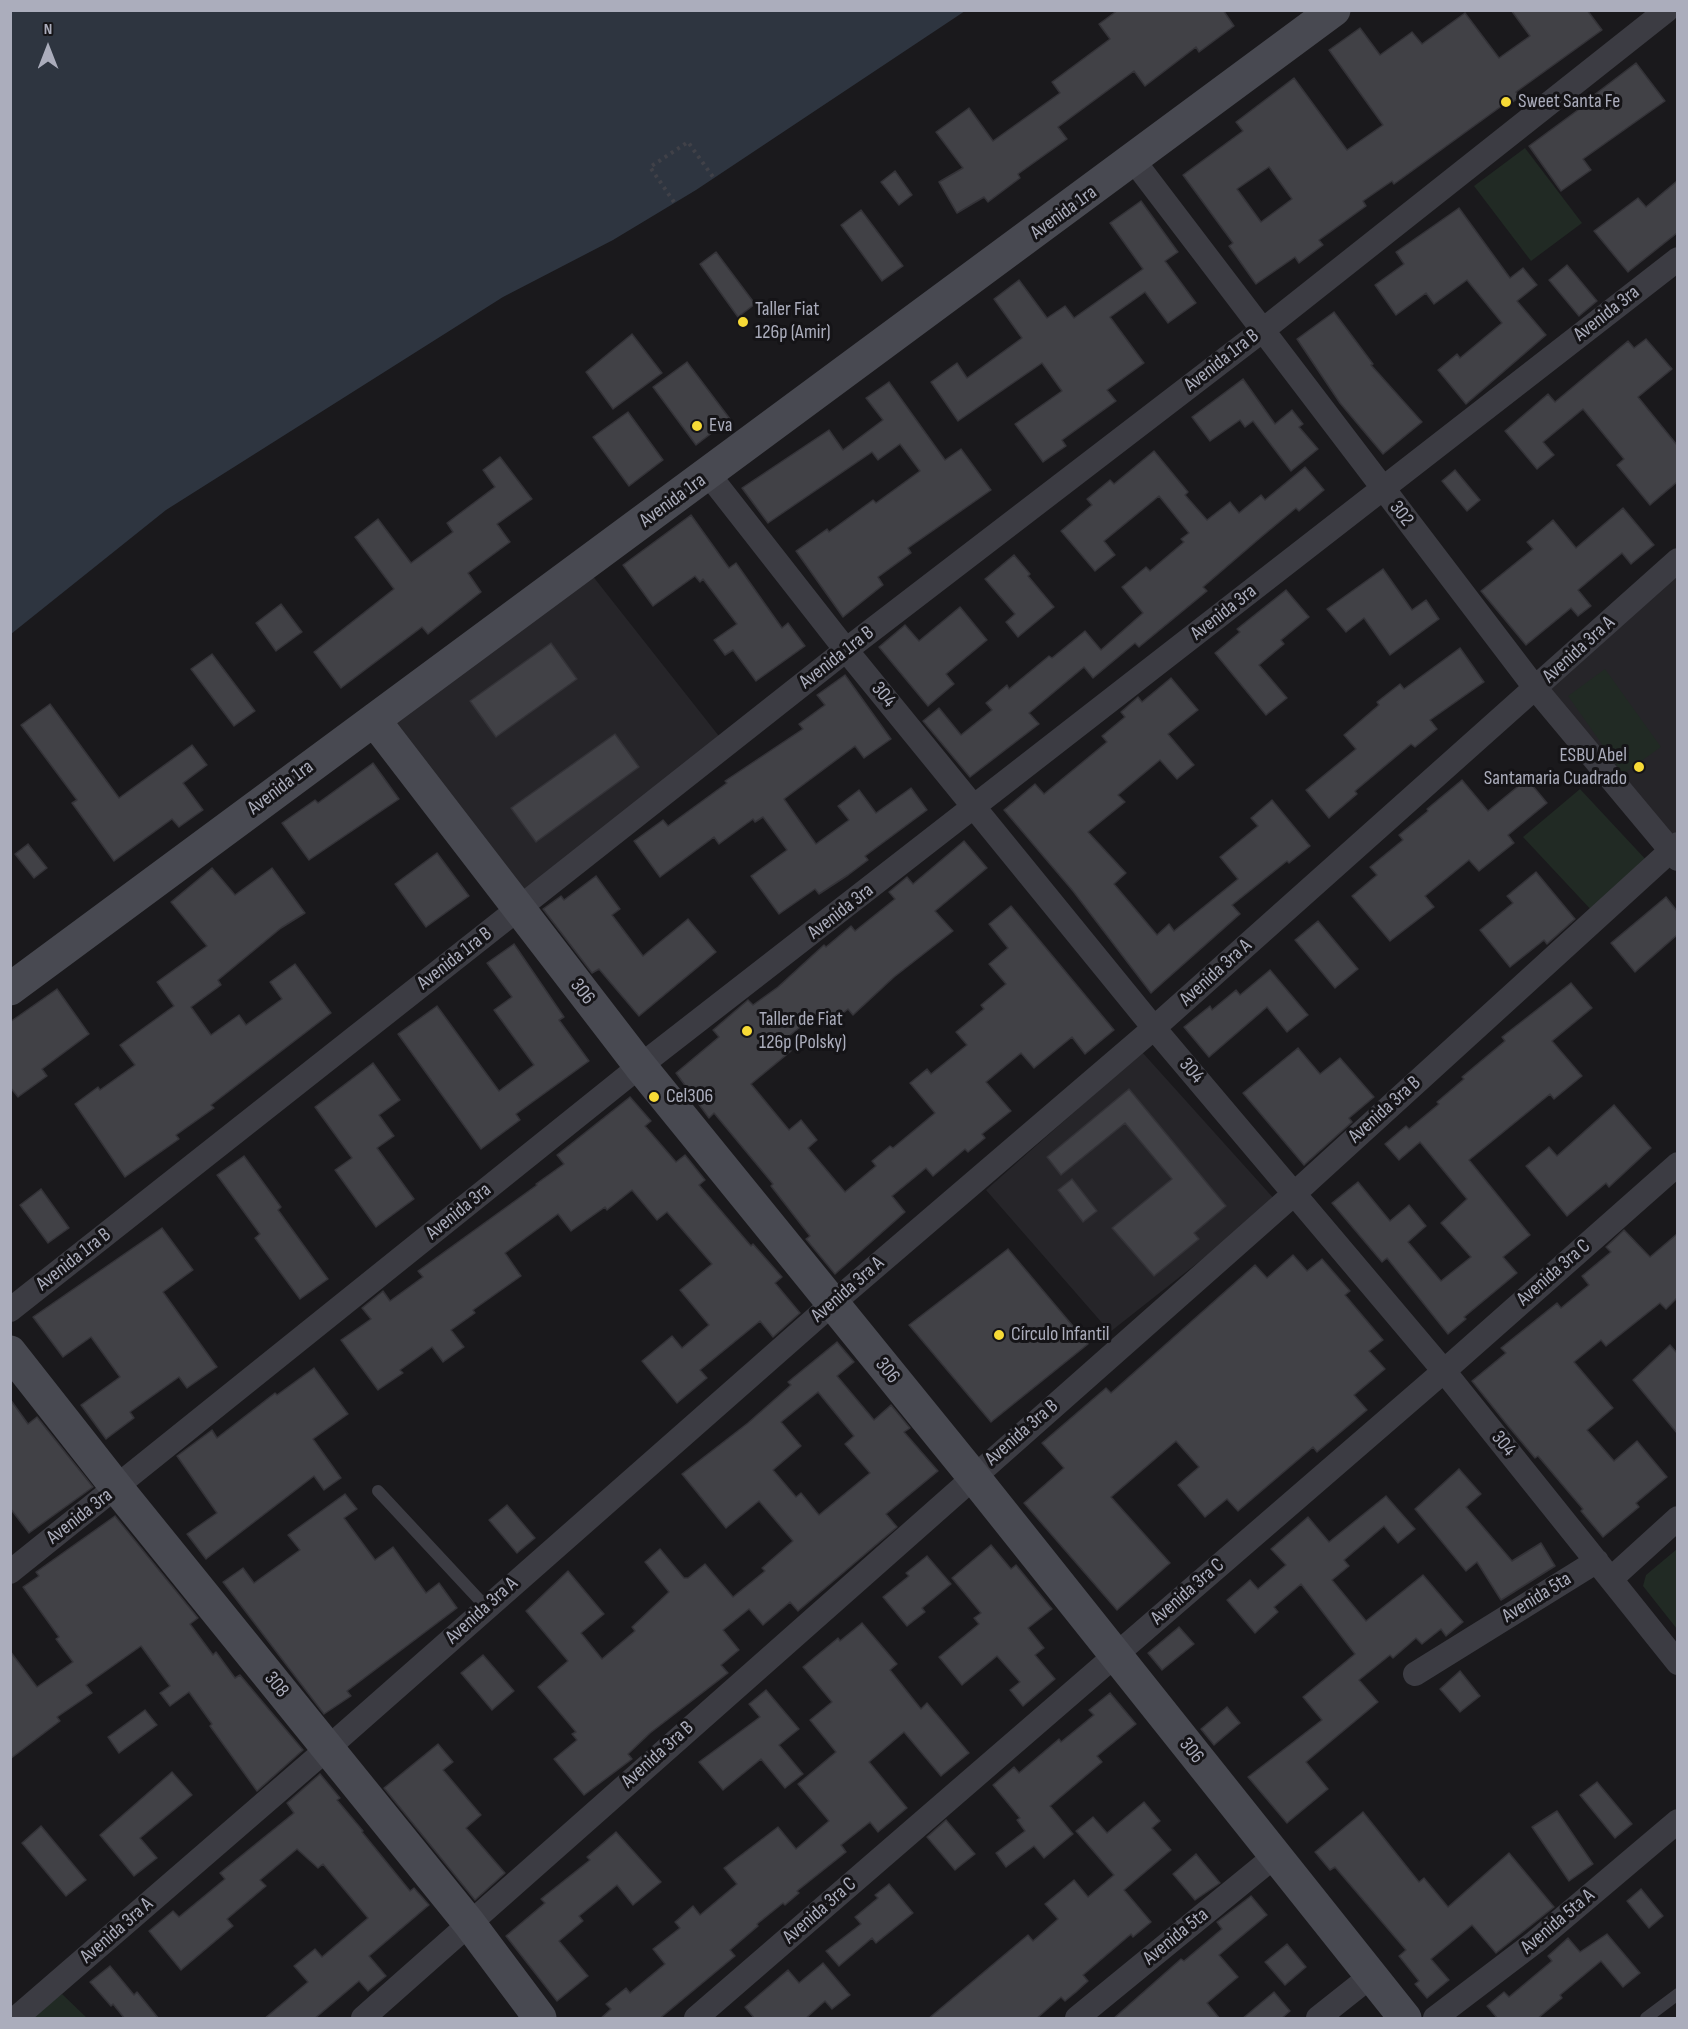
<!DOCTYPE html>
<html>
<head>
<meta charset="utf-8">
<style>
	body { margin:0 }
	#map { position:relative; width:1688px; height:2029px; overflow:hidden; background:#1a191c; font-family:"Sofia Sans Condensed",sans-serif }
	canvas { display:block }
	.frame { position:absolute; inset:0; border:12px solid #abadbc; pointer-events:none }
	.north { position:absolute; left:18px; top:18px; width:60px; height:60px; -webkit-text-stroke:4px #151417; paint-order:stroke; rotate:0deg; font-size:16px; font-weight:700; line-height:24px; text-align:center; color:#abadbc }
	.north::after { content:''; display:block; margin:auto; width:21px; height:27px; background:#abadbc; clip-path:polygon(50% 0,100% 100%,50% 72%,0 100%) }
</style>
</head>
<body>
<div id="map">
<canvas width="1688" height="2029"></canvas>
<div class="frame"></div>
<div class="north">N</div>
</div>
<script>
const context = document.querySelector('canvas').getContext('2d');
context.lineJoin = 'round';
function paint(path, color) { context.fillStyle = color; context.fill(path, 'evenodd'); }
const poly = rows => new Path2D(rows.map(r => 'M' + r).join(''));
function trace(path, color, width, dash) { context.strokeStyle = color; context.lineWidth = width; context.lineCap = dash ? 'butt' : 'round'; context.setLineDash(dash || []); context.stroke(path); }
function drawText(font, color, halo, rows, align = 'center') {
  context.font = font + ' "Sofia Sans Condensed",sans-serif'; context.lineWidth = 6; context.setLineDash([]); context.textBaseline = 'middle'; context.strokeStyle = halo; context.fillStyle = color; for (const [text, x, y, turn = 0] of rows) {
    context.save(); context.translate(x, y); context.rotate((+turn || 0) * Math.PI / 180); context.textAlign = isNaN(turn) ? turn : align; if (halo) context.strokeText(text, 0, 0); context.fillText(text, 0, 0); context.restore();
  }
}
const built = poly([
	[1677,560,1678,844,1536,689],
	[584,565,726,745,517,909,374,720],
	[1142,1052,1276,1201,1110,1332,986,1190]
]);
const green = poly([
	[1525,148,1582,223,1531,261,1474,186],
	[1605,669,1661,747,1623,774,1568,696],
	[1580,789,1649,863,1594,913,1523,837],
	[1677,1549,1677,1629,1643,1586,1646,1575],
	[62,1994,87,2018,29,2018]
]);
const water = poly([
	[11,10,965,10,965,11,696,190,613,240,503,297,166,510,11,634]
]);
const building = poly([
	[1118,10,1223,10,1234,26,1199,52,1196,47,1145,86,1134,71,1058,127,1067,139,1018,174,1020,178,988,202,984,197,957,213,939,182,963,168,936,132,969,108,993,141,1060,93,1052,82,1110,39,1099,24,1118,10],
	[1511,10,1587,10,1602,30,1516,92,1520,97,1505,107,1503,105,1394,184,1392,181,1363,201,1366,206,1319,240,1323,245,1299,263,1295,257,1256,284,1229,246,1233,243,1183,175,1243,131,1236,122,1294,78,1347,150,1383,125,1329,50,1360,28,1380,55,1412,32,1422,44,1465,13,1499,58,1530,36,1511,10],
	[1269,167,1292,199,1261,222,1237,189,1269,167],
	[1636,63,1665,101,1583,159,1591,170,1561,191,1529,146,1582,107,1581,105,1636,63],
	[895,171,912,195,899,205,881,182,895,171],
	[1677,181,1677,233,1628,272,1594,231,1638,198,1646,207,1677,181],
	[1141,201,1178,252,1165,261,1196,303,1168,323,1145,292,1110,317,1144,363,1107,390,1116,401,1062,440,1066,446,1043,462,1015,424,1062,391,1042,363,958,421,931,382,957,363,967,378,1022,338,994,299,1019,280,1047,318,1065,306,1074,318,1143,269,1110,223,1141,201],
	[1459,208,1510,278,1523,268,1537,285,1517,301,1546,335,1466,404,1438,370,1457,354,1460,358,1502,323,1467,280,1434,304,1426,293,1396,315,1375,285,1404,264,1396,252,1459,208],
	[861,210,903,266,882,281,841,225,861,210],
	[716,252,755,304,738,317,700,264,716,252],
	[1567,265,1597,301,1579,316,1549,280,1567,265],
	[1334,312,1373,364,1371,365,1422,422,1383,454,1340,403,1297,339,1334,312],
	[632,334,662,373,613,409,586,372,632,334],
	[1646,339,1672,369,1638,397,1677,445,1677,482,1650,505,1617,465,1624,459,1583,409,1543,442,1554,455,1537,469,1505,431,1548,394,1555,402,1628,341,1634,348,1646,339],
	[687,362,730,419,696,445,653,387,687,362],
	[1243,379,1275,424,1292,410,1303,424,1299,427,1318,449,1291,471,1253,421,1245,427,1240,420,1210,441,1192,417,1243,379],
	[889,382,945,460,961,449,991,490,908,548,911,553,878,577,883,585,843,617,796,551,827,529,829,532,873,500,876,503,920,471,900,444,878,460,872,452,768,523,742,488,829,430,843,450,883,420,866,398,889,382],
	[628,412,663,460,629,486,593,437,628,412],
	[1154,451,1188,492,1185,495,1207,520,1230,502,1239,513,1261,495,1265,500,1305,467,1324,490,1299,511,1296,508,1260,538,1203,587,1207,591,1139,647,1135,643,1093,678,1084,667,1029,713,1039,724,970,777,923,721,939,708,961,735,992,710,986,703,1007,685,1009,689,1049,656,1052,658,1085,631,1101,650,1143,613,1122,587,1146,567,1150,571,1184,542,1181,539,1189,533,1159,496,1104,541,1115,555,1095,571,1061,531,1092,505,1087,499,1110,480,1114,484,1154,451],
	[500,457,532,499,497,524,510,542,468,573,481,592,428,634,422,627,341,688,314,652,394,589,355,537,378,519,411,563,453,532,447,523,495,487,483,470,500,457],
	[1455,470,1480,500,1467,511,1442,481,1455,470],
	[1623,508,1654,545,1631,564,1622,553,1578,590,1591,606,1578,616,1571,608,1526,645,1481,591,1533,549,1527,542,1553,520,1576,548,1623,508],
	[691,515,729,568,736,563,782,628,788,623,805,646,756,681,733,650,725,655,714,640,737,624,703,579,700,582,695,576,653,606,623,565,691,515],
	[1014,555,1030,574,1028,576,1054,607,1018,637,1006,622,1015,614,985,579,1014,555],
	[1383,569,1412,610,1426,600,1439,619,1390,655,1364,618,1346,632,1327,609,1383,569],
	[1286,590,1309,617,1281,640,1284,644,1259,665,1287,698,1266,715,1215,653,1240,632,1237,629,1286,590],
	[281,604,302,632,276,651,256,623,281,604],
	[960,607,987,640,946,674,954,684,928,706,879,647,905,625,919,641,960,607],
	[551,643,577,679,496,737,470,701,551,643],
	[1460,648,1484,682,1430,720,1437,729,1415,747,1411,744,1355,791,1357,794,1329,818,1306,790,1356,749,1344,735,1379,705,1377,702,1400,684,1404,689,1460,648],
	[212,654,255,711,234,726,191,669,212,654],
	[845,675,891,739,864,758,855,746,784,799,816,844,849,820,838,806,859,790,876,813,911,788,927,810,865,856,868,860,848,875,819,894,815,889,779,914,751,876,787,850,763,817,755,822,753,819,719,844,714,837,660,877,634,841,663,820,668,826,727,783,725,781,803,729,799,724,825,705,817,695,845,675],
	[1171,678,1198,710,1168,734,1194,765,1177,779,1160,760,1118,795,1125,802,1088,832,1126,873,1114,884,1157,935,1169,924,1174,931,1238,879,1220,857,1258,826,1251,818,1272,800,1310,846,1289,863,1287,861,1232,905,1240,914,1151,993,1073,891,1004,810,1035,784,1044,794,1107,742,1102,736,1125,717,1121,712,1138,697,1142,702,1171,678],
	[50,704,119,798,192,745,207,765,183,783,203,810,179,827,172,819,114,861,72,803,77,800,21,725,50,704],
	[615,734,639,767,536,842,511,808,615,734],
	[373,763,399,799,309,860,282,823,315,800,318,803,373,763],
	[1527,779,1547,803,1508,835,1514,843,1479,871,1469,860,1425,896,1434,907,1390,941,1352,896,1377,875,1370,867,1403,840,1399,835,1428,811,1427,809,1462,780,1488,811,1527,779],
	[964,841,987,868,935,911,953,931,894,977,853,1015,848,1009,826,1027,816,1014,783,1041,791,1051,751,1084,789,1130,801,1120,817,1140,808,1148,845,1192,876,1166,872,1161,890,1146,893,1148,935,1113,910,1083,927,1069,931,1074,967,1045,956,1032,984,1009,981,1005,1006,984,989,964,1008,948,989,924,1011,906,1114,1030,1085,1054,1072,1037,1034,1068,1021,1053,986,1082,1011,1111,982,1134,985,1138,968,1152,965,1149,933,1176,926,1168,892,1196,905,1212,835,1274,806,1239,810,1236,771,1186,773,1184,714,1113,709,1118,676,1073,719,1037,713,1030,748,1000,753,1005,778,987,824,945,826,947,851,926,855,931,895,899,889,892,907,877,913,884,964,841],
	[28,844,47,868,34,878,15,854,28,844],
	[437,853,469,896,426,927,395,884,437,853],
	[212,868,235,895,272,868,305,913,281,928,218,980,221,985,191,1007,211,1035,239,1015,246,1025,282,999,270,982,295,964,331,1013,211,1105,214,1108,176,1135,179,1139,125,1177,75,1104,98,1087,100,1090,135,1065,120,1045,174,1006,157,982,207,946,171,902,212,868],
	[1536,872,1575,919,1547,944,1544,940,1510,967,1480,930,1513,903,1507,896,1536,872],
	[596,876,620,909,612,915,643,956,688,919,716,952,639,1016,599,969,592,973,543,909,561,896,564,900,596,876],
	[1666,897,1677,911,1677,935,1635,972,1611,943,1666,897],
	[1318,921,1358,969,1335,988,1295,940,1318,921],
	[514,944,564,1017,559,1020,589,1061,516,1114,520,1120,481,1149,398,1034,437,1006,499,1091,534,1065,494,1010,512,997,487,963,514,944],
	[1270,970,1308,1015,1287,1032,1267,1007,1209,1057,1184,1027,1210,1006,1212,1010,1236,990,1240,995,1270,970],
	[1571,983,1592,1008,1552,1041,1582,1076,1554,1099,1550,1094,1469,1160,1530,1235,1503,1257,1517,1273,1464,1317,1466,1319,1448,1334,1387,1258,1382,1262,1332,1203,1358,1182,1390,1221,1409,1205,1426,1226,1408,1242,1441,1281,1471,1257,1441,1223,1467,1199,1420,1142,1399,1160,1385,1144,1406,1126,1409,1129,1439,1104,1437,1102,1464,1079,1462,1077,1505,1041,1502,1037,1571,983],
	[57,989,89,1034,42,1069,47,1076,18,1097,10,1087,10,1022,57,989],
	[1298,1048,1320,1074,1340,1058,1374,1097,1349,1118,1352,1122,1304,1165,1243,1093,1298,1048],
	[373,1063,400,1100,379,1115,394,1136,377,1148,414,1199,376,1227,335,1170,352,1158,315,1107,373,1063],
	[1129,1089,1226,1206,1194,1233,1199,1239,1154,1276,1112,1228,1172,1179,1125,1123,1061,1175,1047,1157,1129,1089],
	[630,1097,651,1121,645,1126,676,1162,685,1155,705,1180,699,1185,751,1246,753,1244,782,1277,775,1283,800,1313,773,1337,760,1321,700,1370,707,1378,677,1403,642,1361,672,1336,682,1348,709,1325,680,1290,712,1264,667,1212,657,1220,632,1190,607,1210,605,1207,571,1231,558,1214,505,1253,521,1276,473,1310,475,1313,451,1330,464,1347,443,1362,432,1347,400,1370,403,1373,378,1390,341,1340,371,1319,362,1308,383,1291,390,1301,423,1277,418,1271,537,1185,536,1184,564,1164,557,1155,630,1097],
	[1614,1105,1651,1148,1609,1187,1606,1183,1567,1216,1526,1166,1549,1147,1557,1156,1614,1105],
	[244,1156,281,1207,278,1210,328,1279,300,1299,255,1238,260,1234,217,1175,244,1156],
	[1072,1179,1097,1211,1083,1222,1058,1190,1072,1179],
	[41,1189,69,1228,48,1243,20,1205,41,1189],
	[162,1228,193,1270,163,1292,217,1367,187,1388,179,1377,130,1412,134,1418,106,1439,81,1405,120,1377,91,1337,63,1357,33,1317,162,1228],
	[1624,1230,1650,1257,1677,1234,1677,1298,1666,1309,1660,1303,1606,1346,1601,1340,1574,1362,1613,1408,1587,1430,1614,1461,1637,1441,1667,1477,1636,1503,1639,1507,1603,1537,1581,1511,1583,1509,1538,1456,1535,1458,1509,1427,1472,1381,1506,1353,1501,1348,1557,1303,1561,1308,1589,1285,1582,1276,1611,1252,1606,1247,1624,1230],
	[1008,1249,1088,1344,991,1422,909,1325,1008,1249],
	[1293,1255,1307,1271,1322,1259,1350,1291,1345,1295,1383,1340,1369,1351,1385,1369,1354,1395,1367,1410,1317,1452,1313,1447,1238,1511,1227,1499,1205,1517,1178,1485,1199,1467,1176,1441,1111,1497,1170,1563,1117,1610,1024,1503,1064,1468,1042,1443,1106,1388,1111,1393,1255,1265,1267,1278,1293,1255],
	[837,1342,854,1362,837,1376,874,1420,891,1405,910,1428,904,1432,938,1471,886,1514,897,1527,798,1611,790,1602,763,1625,749,1609,723,1630,739,1650,721,1665,728,1673,650,1733,628,1754,632,1759,584,1795,554,1759,577,1740,572,1734,576,1732,538,1687,568,1661,526,1611,568,1571,604,1614,581,1633,602,1659,635,1631,632,1627,669,1592,645,1562,660,1549,684,1578,688,1578,705,1564,733,1597,765,1571,762,1568,793,1541,759,1501,726,1528,682,1474,748,1423,791,1385,788,1382,837,1342],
	[818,1392,854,1436,845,1444,870,1473,819,1515,801,1493,796,1497,773,1470,801,1446,781,1422,818,1392],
	[1670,1345,1677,1353,1677,1433,1633,1380,1670,1345],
	[314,1368,348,1414,313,1439,341,1478,324,1490,314,1476,206,1559,187,1534,217,1513,177,1456,212,1430,217,1438,275,1393,277,1395,314,1368],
	[10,1399,28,1424,37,1417,93,1487,29,1533,10,1508,10,1399],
	[1459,1469,1481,1494,1466,1507,1512,1561,1541,1543,1555,1566,1501,1600,1477,1562,1466,1571,1415,1509,1459,1469],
	[345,1494,357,1509,344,1518,375,1560,393,1547,426,1593,439,1583,457,1608,347,1691,351,1696,324,1714,223,1582,243,1568,254,1583,300,1550,288,1535,345,1494],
	[1386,1496,1415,1529,1398,1543,1384,1526,1344,1560,1349,1566,1332,1580,1366,1621,1423,1575,1463,1622,1446,1636,1441,1629,1422,1644,1416,1638,1393,1658,1390,1655,1359,1680,1378,1702,1306,1762,1328,1789,1287,1823,1248,1777,1322,1720,1303,1697,1355,1654,1301,1584,1274,1607,1278,1612,1255,1633,1227,1600,1250,1580,1258,1589,1286,1565,1271,1549,1308,1517,1329,1542,1386,1496],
	[507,1505,535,1538,517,1553,489,1520,507,1505],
	[115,1516,198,1618,190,1624,213,1655,216,1652,235,1678,240,1675,303,1750,257,1791,210,1726,212,1724,189,1692,170,1706,160,1693,170,1686,141,1646,86,1685,92,1693,57,1717,60,1721,10,1759,10,1651,37,1687,73,1662,56,1639,59,1637,23,1587,39,1576,36,1572,115,1516],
	[991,1545,1011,1569,1016,1565,1052,1609,1028,1628,1044,1648,1035,1655,1055,1679,1023,1706,1010,1690,1020,1682,997,1656,962,1685,939,1657,979,1624,974,1618,981,1613,952,1578,991,1545],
	[927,1556,951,1584,922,1608,925,1612,907,1626,883,1597,909,1576,906,1573,927,1556],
	[862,1623,897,1664,890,1670,921,1709,927,1703,969,1753,941,1776,904,1732,869,1762,907,1808,878,1832,870,1822,841,1845,846,1852,797,1891,799,1893,785,1905,783,1903,757,1924,758,1926,730,1950,735,1956,659,2019,600,2019,611,2009,606,2004,626,1988,630,1993,665,1964,653,1949,680,1928,675,1922,693,1906,700,1915,737,1884,724,1868,778,1827,796,1849,829,1821,798,1784,836,1752,810,1720,832,1702,803,1667,838,1638,840,1641,862,1623],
	[1179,1627,1194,1644,1162,1670,1148,1653,1179,1627],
	[483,1655,514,1691,492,1710,461,1673,483,1655],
	[1460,1671,1480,1696,1460,1712,1440,1689,1460,1671],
	[766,1690,799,1729,779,1745,803,1774,785,1788,761,1759,723,1790,699,1762,760,1717,749,1704,766,1690],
	[1110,1693,1136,1724,1097,1756,1102,1762,1050,1806,1073,1834,1044,1858,1034,1846,1006,1867,996,1853,1025,1831,1017,1820,1020,1818,993,1785,1014,1767,1019,1773,1059,1739,1061,1742,1094,1715,1089,1710,1110,1693],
	[1227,1707,1240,1723,1214,1745,1201,1729,1227,1707],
	[145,1710,157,1725,119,1753,108,1737,145,1710],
	[438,1744,453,1762,443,1770,481,1815,466,1828,505,1873,475,1900,384,1788,438,1744],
	[172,1772,192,1795,140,1838,157,1858,134,1876,100,1835,172,1772],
	[320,1774,340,1798,337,1800,363,1831,362,1832,410,1891,414,1888,429,1905,369,1956,386,1976,368,1991,359,1981,314,2019,264,2019,308,1982,294,1966,315,1949,322,1957,368,1918,323,1864,318,1868,297,1849,260,1880,266,1886,227,1919,233,1926,181,1970,149,1931,173,1911,179,1917,225,1879,220,1873,294,1813,287,1803,320,1774],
	[1597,1782,1632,1824,1615,1838,1580,1795,1597,1782],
	[1144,1802,1160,1821,1152,1828,1171,1850,1124,1890,1151,1922,1133,1937,1131,1934,1083,1975,1088,1981,1076,1992,1065,2001,1061,1997,1036,2019,928,2019,1028,1935,1033,1941,1058,1919,1045,1904,1074,1880,1088,1897,1114,1875,1076,1831,1093,1817,1107,1833,1144,1802],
	[1557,1811,1593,1864,1569,1881,1532,1827,1557,1811],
	[1363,1812,1419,1882,1424,1878,1448,1907,1509,1853,1554,1907,1496,1953,1472,1925,1431,1959,1449,1980,1427,1998,1415,1984,1419,1981,1399,1956,1406,1950,1335,1867,1330,1870,1315,1852,1363,1812],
	[946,1820,975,1854,955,1870,927,1837,946,1820],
	[41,1826,86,1880,66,1896,22,1843,41,1826],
	[616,1832,661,1882,633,1905,617,1885,579,1916,583,1921,559,1941,588,1976,557,2001,506,1936,545,1903,541,1899,590,1860,587,1857,616,1832],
	[1196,1854,1220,1883,1195,1900,1173,1874,1196,1854],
	[889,1884,913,1913,876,1943,872,1938,839,1966,826,1951,861,1924,855,1917,878,1898,875,1895,889,1884],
	[1641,1889,1663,1916,1649,1928,1627,1901,1641,1889],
	[1251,1896,1267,1915,1219,1955,1238,1977,1207,2003,1220,2019,1113,2019,1181,1959,1184,1961,1222,1929,1217,1922,1251,1896],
	[1607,1934,1640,1973,1623,1987,1601,1961,1560,1995,1562,1998,1537,2019,1498,2019,1487,2006,1504,1992,1509,1997,1552,1961,1548,1956,1568,1938,1580,1952,1607,1934],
	[1287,1944,1306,1967,1285,1985,1265,1962,1287,1944],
	[823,1963,850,1995,832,2009,825,2001,805,2019,755,2019,745,2007,788,1970,799,1983,823,1963],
	[110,1966,134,1995,137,1992,159,2019,125,2019,113,2004,111,2006,90,1982,110,1966],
	[1274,1992,1290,2011,1281,2019,1242,2019,1274,1992]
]);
const path = poly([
	[674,202,650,167,688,142,713,177]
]);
const lane = poly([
	[378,1491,486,1607],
	[1646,2018,1678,1994]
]);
const street = poly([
	[1134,161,1536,689,1678,859],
	[709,475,846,650,1154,1028,1444,1371,1678,1663],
	[10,1310,846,650,1263,330,1667,10],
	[10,1572,640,1066,1678,259],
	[1612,1578,1678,1518],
	[1415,1674,1597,1561],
	[16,2018,328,1748,832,1304,1154,1028,1678,560],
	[363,2018,1295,1193,1678,844],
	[696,2018,1444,1371,1678,1164],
	[1077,2018,1275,1856],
	[1318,2018,1371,1976],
	[1435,2018,1535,1942,1678,1821]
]);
const secondary = poly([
	[374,720,640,1066,973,1476,1405,2018],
	[10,989,1334,10],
	[10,1352,117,1488,469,1923,540,2018]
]);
const markers = [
	[1506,102,6,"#f7da36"],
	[743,322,6,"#f7da36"],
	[697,426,6,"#f7da36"],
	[1639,767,6,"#f7da36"],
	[747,1031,6,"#f7da36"],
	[654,1097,6,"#f7da36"],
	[999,1335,6,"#f7da36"]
];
const poiNames = [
	["Sweet Santa Fe",1518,102],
	["Taller Fiat",755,310],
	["126p (Amir)",755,333],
	["Eva",709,426],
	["ESBU Abel",1627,756,"right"],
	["Santamaria Cuadrado",1627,779,"right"],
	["Taller de Fiat",759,1020],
	["126p (Polsky)",759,1043],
	["Cel306",666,1097],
	["Círculo Infantil",1011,1335]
];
const streetNames = [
	["Avenida 1ra",1064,213,-36],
	["Avenida 3ra",1607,314,-38],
	["Avenida 1ra B",1222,361,-38],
	["Avenida 1ra",673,501,-36],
	["302",1401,514,52],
	["Avenida 3ra",1224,613,-38],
	["Avenida 3ra A",1579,650,-42],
	["Avenida 1ra B",837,658,-38],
	["304",883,695,50],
	["Avenida 1ra",281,788,-37],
	["Avenida 3ra",841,912,-38],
	["Avenida 1ra B",455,959,-38],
	["Avenida 3ra A",1216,973,-42],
	["306",582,992,52],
	["304",1191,1071,49],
	["Avenida 3ra B",1385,1110,-42],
	["Avenida 3ra",459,1212,-39],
	["Avenida 1ra B",74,1260,-38],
	["Avenida 3ra C",1554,1273,-41],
	["Avenida 3ra A",848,1290,-41],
	["306",887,1371,51],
	["Avenida 3ra B",1022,1433,-41],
	["304",1503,1444,51],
	["Avenida 3ra",80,1517,-38],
	["Avenida 3ra C",1188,1592,-41],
	["Avenida 5ta",1537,1598,-32],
	["Avenida 3ra A",482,1611,-42],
	["308",276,1685,51],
	["306",1191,1751,51],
	["Avenida 3ra B",658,1755,-42],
	["Avenida 3ra C",820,1911,-41],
	["Avenida 5ta A",1558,1922,-40],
	["Avenida 3ra A",117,1931,-41],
	["Avenida 5ta",1176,1937,-39]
];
paint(built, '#262529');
paint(green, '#212a24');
paint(water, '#2e3540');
paint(building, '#414146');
trace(building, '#343338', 1.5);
trace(path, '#404148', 4, [3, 4.5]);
trace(lane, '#3c3c43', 12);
trace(street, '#3c3c43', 24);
trace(secondary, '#484951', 33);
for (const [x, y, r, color] of markers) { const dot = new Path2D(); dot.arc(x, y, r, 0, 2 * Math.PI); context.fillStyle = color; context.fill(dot); trace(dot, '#151417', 2); }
drawText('20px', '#abadbc', '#151417', poiNames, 'left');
drawText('20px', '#abadbc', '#151417', streetNames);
</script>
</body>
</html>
